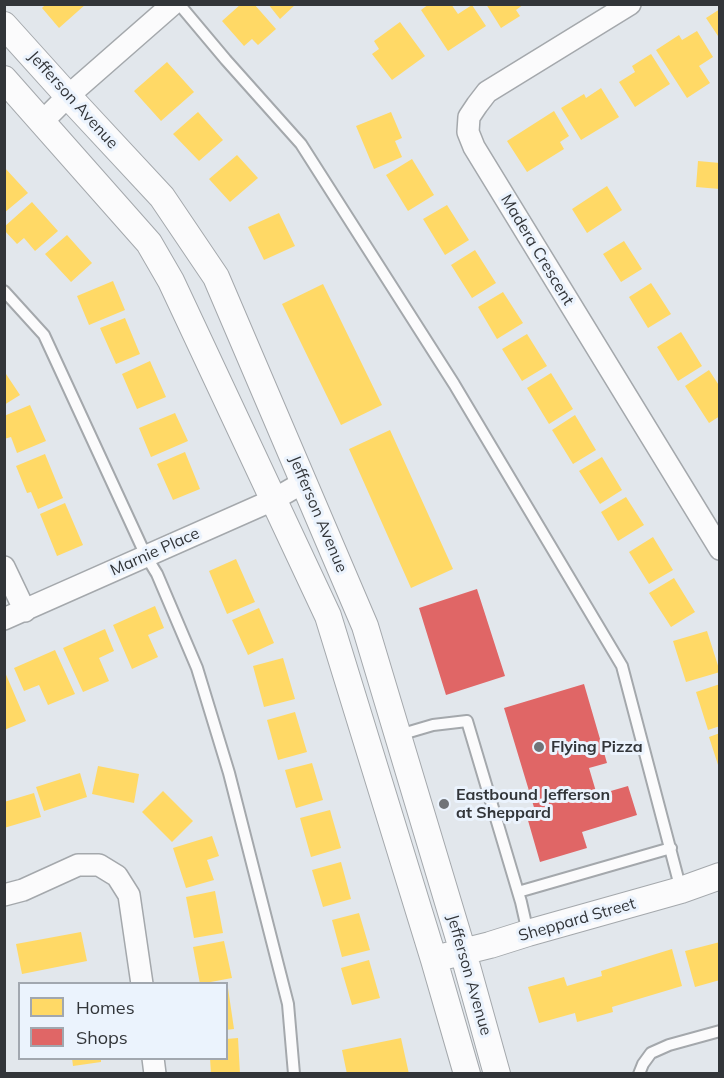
<!DOCTYPE html>
<html>
<head>
<meta charset="utf-8">
<style>
	body { margin:0 }
	#map { position:relative; width:724px; height:1078px; overflow:hidden; background:#e2e7ec; font-family:Mulish,sans-serif }
	canvas { display:block }
	.frame { position:absolute; inset:0; border:6px solid #323539; pointer-events:none }
	.legend { position:absolute; left:18px; top:982px; width:210px; height:78px; box-sizing:border-box; background:#ebf3fd; border:2px solid #a1a7af; margin:0; padding:8px 10px; list-style:none; font-size:18px; color:#323539 }
	.legend li { display:flex; align-items:center; gap:12px; height:30px }
	.legend b { width:30px; border:2px solid #a1a7af }
</style>
</head>
<body>
<div id="map">
<canvas width="724" height="1078"></canvas>
<div class="frame"></div>
<ul class="legend">
<li><b style="height:16px;background:#ffd966"></b>Homes</li>
<li><b style="height:16px;background:#e06666"></b>Shops</li>
</ul>
</div>
<script>
const context = document.querySelector('canvas').getContext('2d');
context.lineJoin = 'round';
function paint(path, color) { context.fillStyle = color; context.fill(path, 'evenodd'); }
const poly = rows => new Path2D(rows.map(r => 'M' + r).join(''));
function trace(path, color, width, dash) { context.strokeStyle = color; context.lineWidth = width; context.lineCap = dash ? 'butt' : 'round'; context.setLineDash(dash || []); context.stroke(path); }
function drawText(font, color, halo, rows, align = 'center') {
  context.font = font + ' Mulish,sans-serif'; context.lineWidth = 6; context.setLineDash([]); context.textBaseline = 'middle'; context.strokeStyle = halo; context.fillStyle = color; for (const [text, x, y, turn = 0] of rows) {
    context.save(); context.translate(x, y); context.rotate((+turn || 0) * Math.PI / 180); context.textAlign = isNaN(turn) ? turn : align; if (halo) context.strokeText(text, 0, 0); context.fillText(text, 0, 0); context.restore();
  }
}
const homes = poly([
	[46,4,86,4,59,28,42,8],
	[241,4,254,4,276,29,258,45,252,39,244,46,222,21],
	[268,4,296,4,280,19],
	[429,4,451,4,458,14,472,5,486,26,448,51,421,10],
	[486,4,524,4,516,10,520,16,501,28],
	[720,9,720,39,706,18],
	[400,22,425,56,392,80,372,54,379,49,374,41],
	[697,31,713,57,699,66,710,83,687,98,656,50,679,35,682,40],
	[651,54,670,84,635,107,619,82,635,72,632,66],
	[167,62,194,92,161,121,134,91],
	[601,88,619,117,581,140,561,108,584,94,586,98],
	[554,111,569,136,560,142,564,149,527,172,507,141],
	[198,112,223,140,199,161,173,134],
	[391,112,402,138,395,141,402,157,374,169,356,126],
	[237,155,258,178,230,202,209,179],
	[412,159,434,195,408,211,386,175],
	[698,161,720,163,720,189,696,187],
	[4,167,28,193,4,213],
	[607,186,622,210,587,233,572,209],
	[32,202,58,231,35,251,24,238,17,244,4,230,4,227],
	[447,205,469,240,445,255,423,219],
	[279,213,295,246,264,260,248,227],
	[67,235,92,263,71,282,45,254],
	[624,241,642,269,621,282,603,254],
	[475,250,496,283,472,298,451,265],
	[113,281,125,310,89,325,77,296],
	[651,283,671,314,648,328,629,297],
	[323,284,382,405,341,425,282,304],
	[503,292,523,323,497,339,478,307],
	[125,318,140,354,116,364,100,328],
	[681,332,702,366,678,381,657,347],
	[527,334,547,366,522,381,502,349],
	[150,361,166,397,137,409,122,374],
	[709,370,720,387,720,416,709,423,685,386],
	[4,371,20,395,4,405],
	[551,373,573,409,549,424,527,388],
	[30,405,46,441,17,453,11,437,4,439,4,416],
	[175,413,188,441,151,457,139,428],
	[575,415,596,450,573,464,552,430],
	[390,430,453,569,411,588,349,449],
	[185,452,200,489,173,500,157,464],
	[45,454,63,498,38,509,31,492,27,493,16,466],
	[602,457,622,490,600,504,579,471],
	[626,497,644,525,618,541,601,512],
	[65,503,83,545,57,556,40,514],
	[653,537,673,570,649,584,629,552],
	[236,559,255,602,227,614,209,571],
	[674,578,695,612,671,627,649,593],
	[155,606,164,628,148,635,158,657,132,669,113,625],
	[259,608,274,643,248,655,232,620],
	[105,629,114,651,99,658,109,681,83,692,63,648],
	[707,631,720,672,686,682,673,641],
	[55,650,75,694,48,705,39,685,24,691,14,668],
	[283,658,295,699,264,707,253,666],
	[4,670,26,721,4,730],
	[720,684,720,726,708,730,696,692],
	[295,712,307,752,278,760,267,720],
	[720,733,720,768,719,768,709,737],
	[312,763,323,800,296,808,285,770],
	[98,766,139,774,134,803,92,794],
	[80,773,87,797,44,811,36,787],
	[163,791,193,821,172,842,142,812],
	[34,793,41,817,4,828,4,802],
	[330,810,341,848,311,857,300,818],
	[212,836,219,856,207,860,214,880,186,888,173,848],
	[341,862,351,899,323,907,312,870],
	[215,891,223,933,194,938,186,897],
	[359,913,370,950,342,957,332,920],
	[81,932,87,961,22,974,16,944],
	[224,941,232,978,200,984,193,947],
	[720,942,720,980,695,987,685,951],
	[672,949,682,986,612,1007,613,1012,577,1022,575,1013,539,1023,528,987,564,977,567,986,602,976,601,971],
	[369,960,380,998,352,1005,341,968],
	[226,988,228,988,234,1029,226,1030],
	[238,1038,240,1074,211,1074,210,1058,226,1058,226,1039],
	[401,1038,409,1074,347,1074,342,1050],
	[72,1058,101,1058,101,1062,73,1066]
]);
const shops = poly([
	[477,589,505,676,446,695,419,608],
	[584,684,607,763,589,768,597,795,628,786,637,815,582,832,587,848,540,862,527,817,536,814,504,708]
]);
const service = poly([
	[179,4,226,60,301,144,454,384,622,666,681,890],
	[4,291,44,335,146,556,157,574,197,668,229,773,288,1004,294,1074],
	[399,735,433,725,467,721,521,902,528,933],
	[518,892,671,848],
	[639,1074,643,1064,651,1053,669,1045,720,1031]
]);
const minor = poly([
	[630,4,487,92,477,105,469,117,468,132,474,147,720,549],
	[42,122,68,96,173,4],
	[4,567,25,611],
	[4,619,273,500,304,482],
	[4,895,23,890,78,865,99,865,117,876,129,895,142,984],
	[153,1058,155,1074]
]);
const tertiary = poly([
	[4,25,68,96,162,197,216,277,365,626,463,952,497,1074],
	[4,79,149,243,171,281,328,616,434,960,467,1074],
	[446,956,490,945,528,933,681,890,720,876]
]);
const markers = [
	[539,747,6,"#707378"],
	[444,804,6,"#707378"]
];
const streetNames = [
	["Jefferson Avenue",73,100,48],
	["Madera Crescent",537,250,59],
	["Jefferson Avenue",318,514,67],
	["Marnie Place",155,552,-24],
	["Sheppard Street",577,920,-16],
	["Jefferson Avenue",469,975,74]
];
const poiNames = [
	["Flying Pizza",551,747],
	["Eastbound Jefferson",456,795],
	["at Sheppard",456,813]
];
paint(homes, '#ffd966');
paint(shops, '#e06666');
trace(service, '#a4a8ac', 14);
trace(minor, '#a4a8ac', 24);
trace(tertiary, '#a4a8ac', 28);
trace(service, '#fbfbfc', 10);
trace(minor, '#fbfbfc', 21);
trace(tertiary, '#fbfbfc', 26);
for (const [x, y, r, color] of markers) { const dot = new Path2D(); dot.arc(x, y, r, 0, 2 * Math.PI); context.fillStyle = color; context.fill(dot); trace(dot, '#ebf3fd', 2); }
drawText('16px', '#323539', '#ebf3fd', streetNames);
drawText('bold 16px', '#323539', '#ebf3fd', poiNames, 'left');
</script>
</body>
</html>
